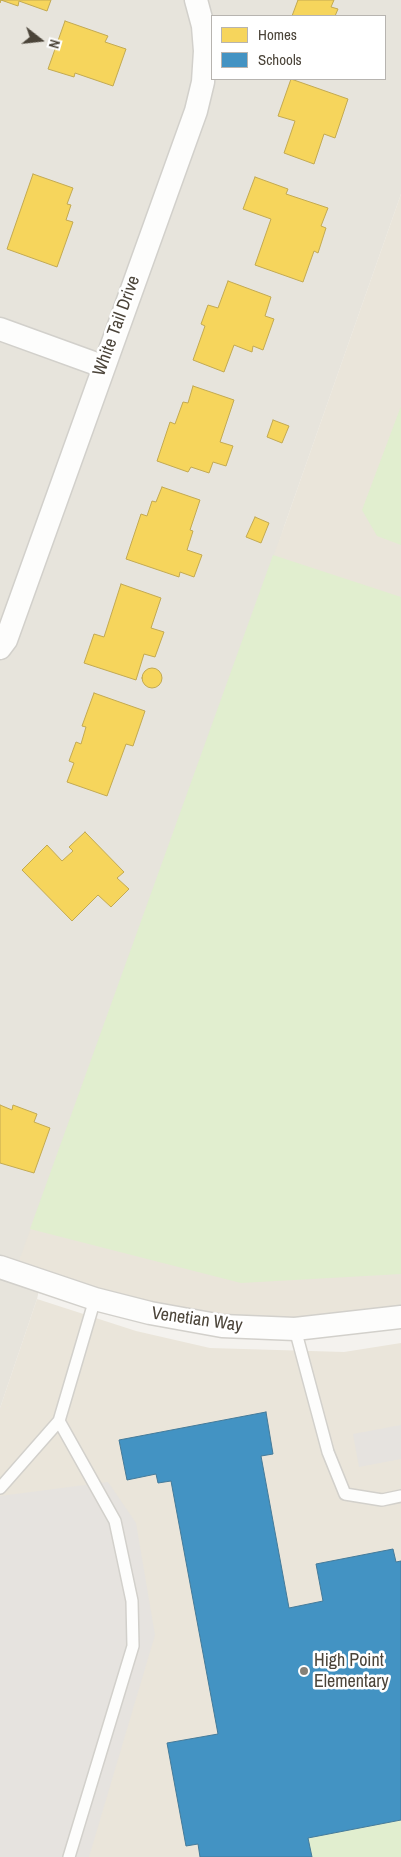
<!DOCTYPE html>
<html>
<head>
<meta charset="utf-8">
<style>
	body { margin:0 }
	#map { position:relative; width:401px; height:1857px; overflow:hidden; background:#f4f2ee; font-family:"Archivo Narrow",sans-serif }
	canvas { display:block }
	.legend { position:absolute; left:211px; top:15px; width:175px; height:65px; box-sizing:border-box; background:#fff; border:1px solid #b7b4b0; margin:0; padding:6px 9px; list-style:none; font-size:15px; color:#4b4439 }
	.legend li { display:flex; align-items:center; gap:10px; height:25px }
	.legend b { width:25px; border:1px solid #b7b4b0 }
	.north { position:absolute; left:15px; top:15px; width:50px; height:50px; -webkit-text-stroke:4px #fff; paint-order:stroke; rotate:106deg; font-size:14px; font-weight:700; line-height:20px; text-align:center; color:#4b4439 }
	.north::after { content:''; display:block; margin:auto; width:18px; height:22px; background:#4b4439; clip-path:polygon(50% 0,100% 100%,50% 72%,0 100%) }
</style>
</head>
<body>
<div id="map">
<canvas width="401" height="1857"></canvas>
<ul class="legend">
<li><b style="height:14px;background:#f6d55c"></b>Homes</li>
<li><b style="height:14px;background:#4393c3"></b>Schools</li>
</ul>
<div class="north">N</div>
</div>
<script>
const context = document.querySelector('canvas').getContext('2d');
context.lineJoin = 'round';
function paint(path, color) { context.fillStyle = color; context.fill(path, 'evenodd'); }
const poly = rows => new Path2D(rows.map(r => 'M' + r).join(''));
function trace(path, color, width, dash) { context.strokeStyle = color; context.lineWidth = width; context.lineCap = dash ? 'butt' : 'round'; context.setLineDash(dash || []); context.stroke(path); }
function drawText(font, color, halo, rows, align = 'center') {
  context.font = font + ' "Archivo Narrow",sans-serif'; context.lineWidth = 5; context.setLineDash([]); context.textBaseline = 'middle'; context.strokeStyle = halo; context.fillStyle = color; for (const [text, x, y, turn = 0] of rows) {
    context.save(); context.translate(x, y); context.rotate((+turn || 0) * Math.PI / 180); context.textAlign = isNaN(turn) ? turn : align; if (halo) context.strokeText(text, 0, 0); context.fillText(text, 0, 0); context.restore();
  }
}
const residential = poly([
	[0,0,401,0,401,194,285,524,41,1281,37,1299,0,1408],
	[212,16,385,16,385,79,212,79]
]);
const education = poly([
	[401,194,401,1317,222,1326,15,1272,285,524],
	[37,1299,136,1331,210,1348,344,1352,401,1343,401,1857,0,1857,0,1408]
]);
const green = poly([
	[401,406,401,545,377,536,362,510],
	[273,555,401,597,401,1274,241,1283,30,1229],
	[401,1820,401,1857,312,1857,308,1838]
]);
const parking = poly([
	[401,1425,401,1459,359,1467,353,1434],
	[108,1482,136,1523,155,1635,89,1857,0,1857,0,1496]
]);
const homes = poly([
	[0,0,51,0,47,11,19,1,18,6,1,0,0,3,0,0],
	[298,0,334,0,331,7,338,9,335,16,292,16,298,0],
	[65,21,108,36,105,42,126,49,113,86,75,73,74,77,48,69,65,21],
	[291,79,348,99,335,138,324,134,314,164,284,153,295,121,278,116,291,79],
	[33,174,73,188,67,204,71,205,66,220,73,222,57,267,7,249,33,174],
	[255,177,288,189,286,194,328,208,321,226,326,228,318,253,314,251,303,282,255,265,271,219,243,209,255,177],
	[228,281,271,297,265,316,274,319,263,350,253,346,252,352,234,345,224,372,193,360,205,326,201,324,208,305,218,308,228,281],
	[193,386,234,400,220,442,233,446,226,466,213,462,209,473,191,467,188,472,157,461,170,422,175,424,183,402,188,403,193,386],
	[273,420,289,426,282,443,267,437,273,420],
	[162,487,200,500,190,530,193,531,187,550,202,555,194,577,180,572,179,577,126,559,141,514,147,516,152,501,156,502,162,487],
	[255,517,269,523,261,543,246,537,255,517],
	[121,584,161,598,151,628,164,632,155,657,144,654,136,680,84,663,94,634,104,637,121,584],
	'142 678a10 10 0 1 1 20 0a10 10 0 1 1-20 0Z',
	[94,693,145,711,133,746,126,744,107,796,67,782,74,763,69,761,76,742,81,744,86,727,82,726,94,693],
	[85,832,124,872,117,878,129,889,111,907,98,895,72,921,22,870,47,845,62,861,73,851,69,847,85,832],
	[0,1105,12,1110,13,1105,37,1114,34,1122,50,1128,34,1173,0,1163,0,1105]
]);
const schools = poly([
	[266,1412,273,1454,261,1456,289,1608,323,1601,316,1564,393,1549,396,1562,401,1561,401,1820,308,1838,312,1857,200,1857,198,1844,186,1846,167,1743,218,1734,171,1481,158,1483,156,1474,127,1480,119,1440,266,1412]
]);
const service = poly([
	[295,1329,328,1452,345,1494,382,1500,401,1496],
	[59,1421,115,1521,132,1601,133,1646,69,1857],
	[0,1488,59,1421,95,1299]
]);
const minor = poly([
	[0,329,102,366],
	[0,648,6,640,196,111,203,82,205,51,203,26,196,0],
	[0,1267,95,1299,150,1313,222,1326,295,1329,401,1317]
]);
const markers = [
	[304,1671,5,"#868178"]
];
const streetNames = [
	["White Tail Drive",117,326,-70],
	["Venetian Way",197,1320,8]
];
const poiNames = [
	["High Point",314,1661],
	["Elementary",314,1682]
];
paint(residential, '#e7e4dc');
paint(education, '#eae5da');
paint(green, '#e1eecf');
paint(parking, '#e6e3df');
paint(homes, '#f6d55c');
trace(homes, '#c3aa52', 1);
paint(schools, '#4393c3');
trace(schools, '#457b9a', 1);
trace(service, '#d2d0cb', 14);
trace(minor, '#d2d0cb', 25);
trace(service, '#fdfdfc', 11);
trace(minor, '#fdfdfc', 22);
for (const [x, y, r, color] of markers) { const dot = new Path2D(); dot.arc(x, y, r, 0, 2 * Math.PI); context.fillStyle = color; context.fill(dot); trace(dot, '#fff', 2); }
drawText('18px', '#4b4439', '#fff', streetNames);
drawText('18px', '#4b4439', '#fff', poiNames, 'left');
</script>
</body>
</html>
